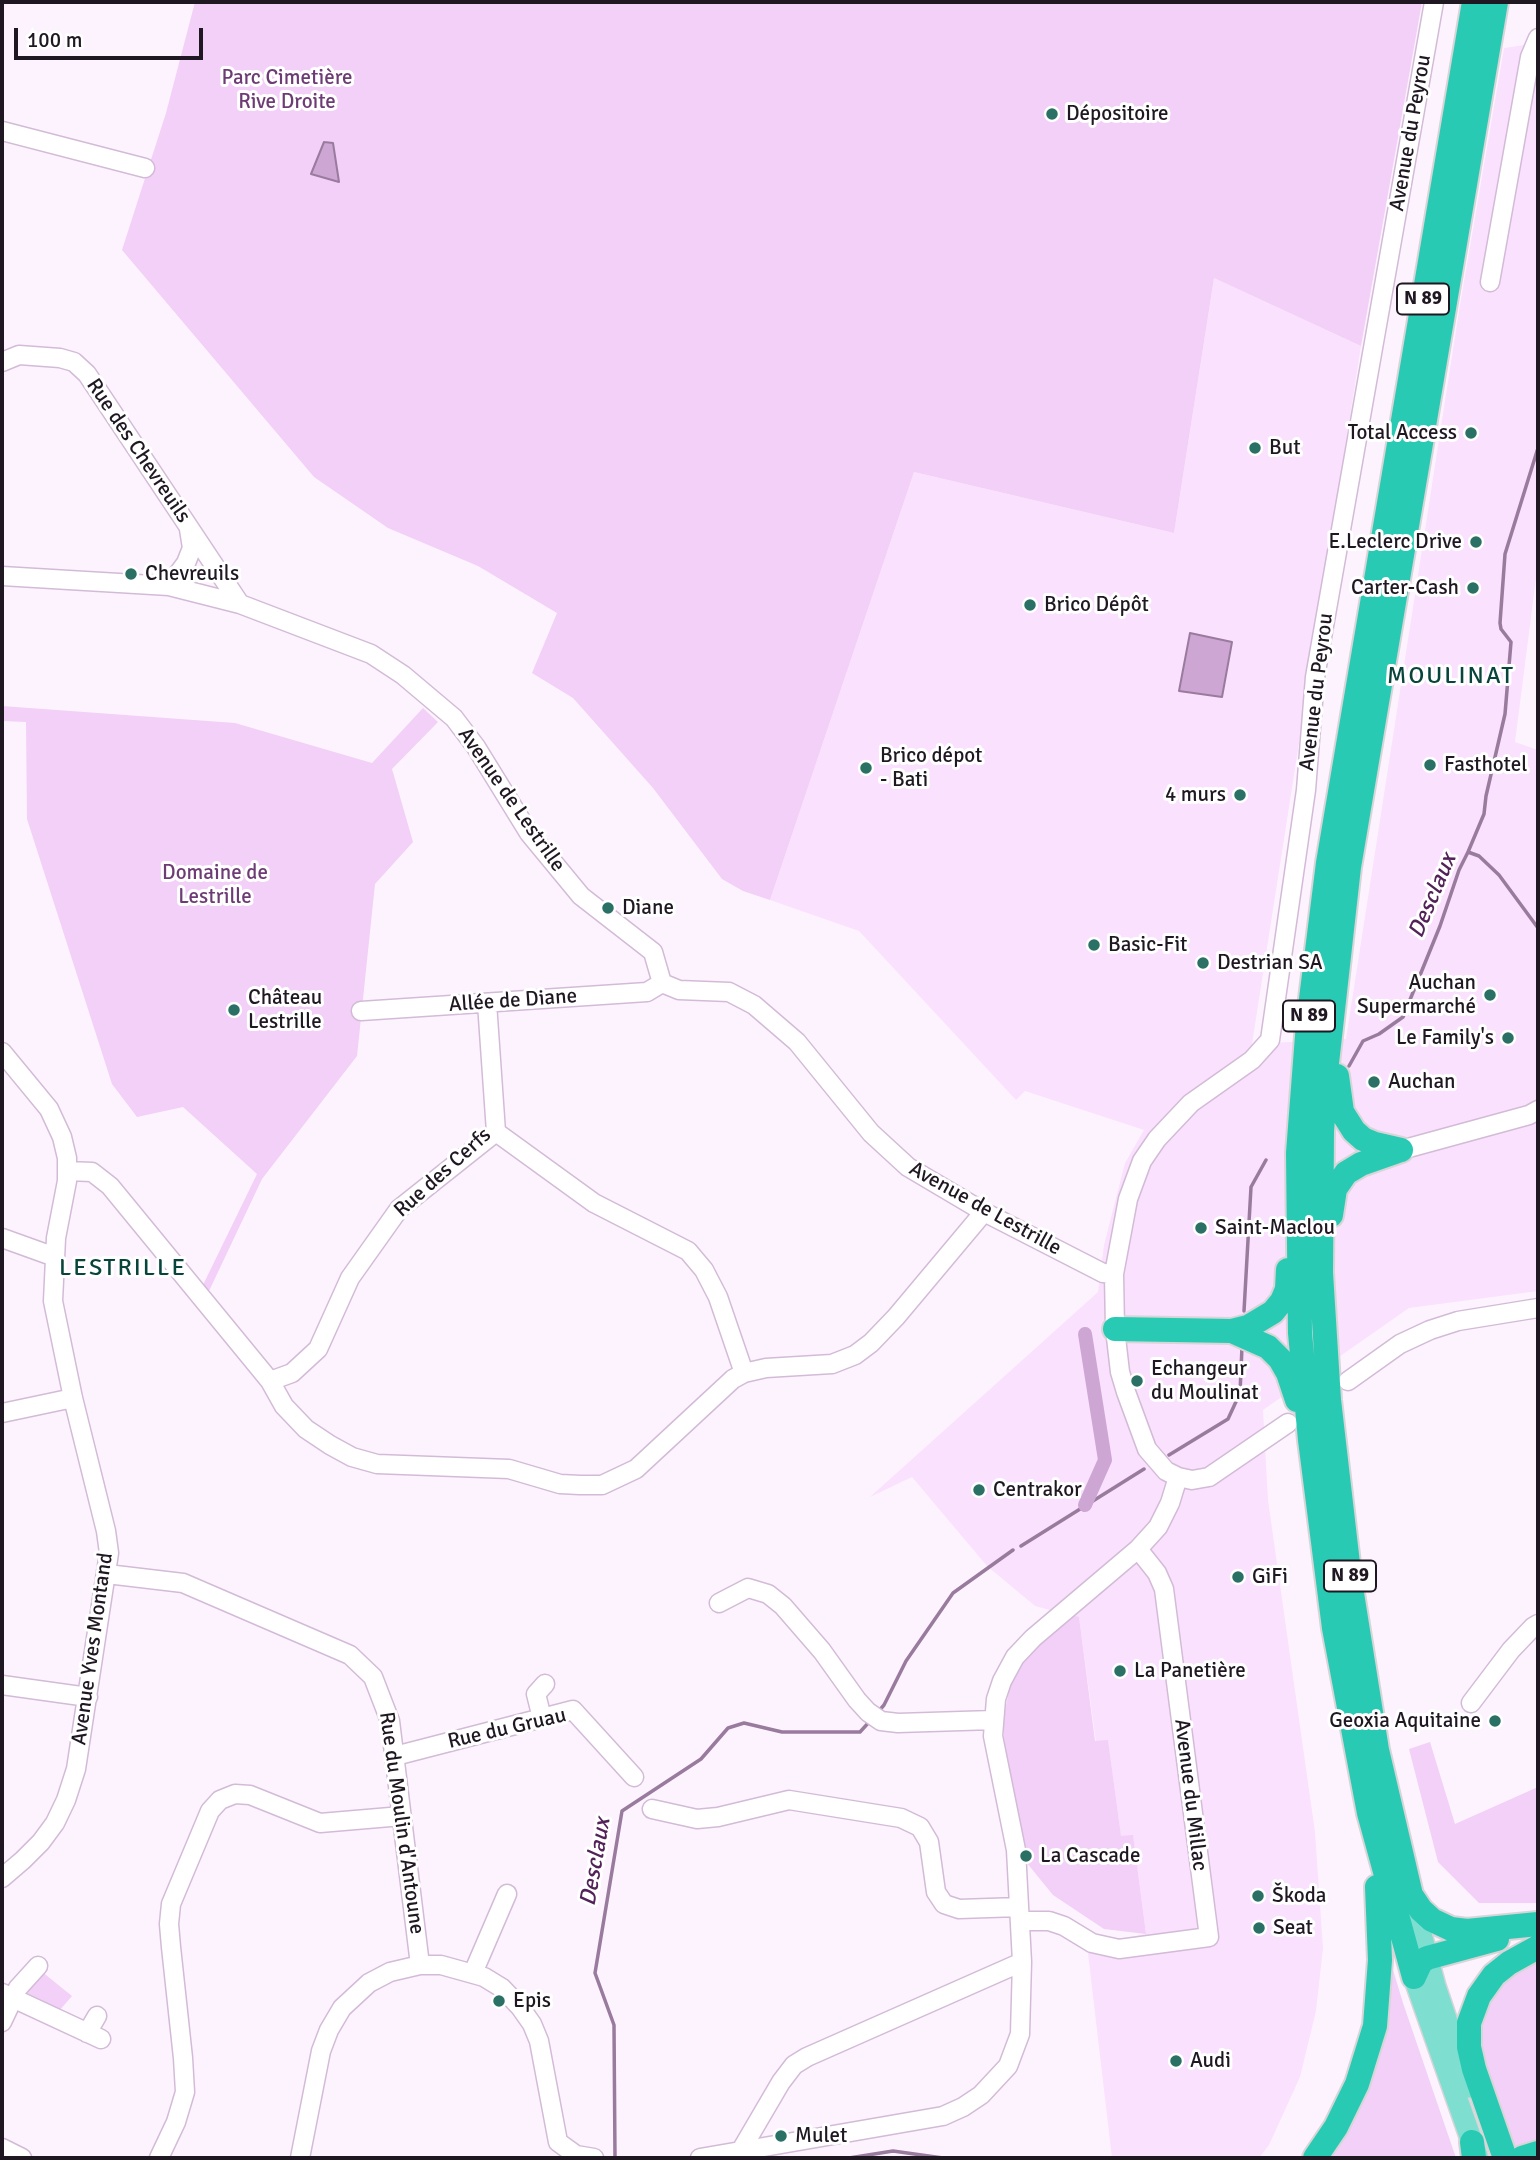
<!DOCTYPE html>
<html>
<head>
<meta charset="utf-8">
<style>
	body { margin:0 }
	#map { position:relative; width:1540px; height:2160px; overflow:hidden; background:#fdf3fe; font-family:Signika,sans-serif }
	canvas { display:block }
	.frame { position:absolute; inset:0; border:4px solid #1f1721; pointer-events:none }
	.scale { position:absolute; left:14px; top:28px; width:189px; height:32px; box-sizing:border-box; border:4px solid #1f1721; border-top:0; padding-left:9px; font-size:21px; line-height:24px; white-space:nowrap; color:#1f1721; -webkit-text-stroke:5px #fff; paint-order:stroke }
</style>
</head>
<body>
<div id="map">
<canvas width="1540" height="2160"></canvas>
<div class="frame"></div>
<div class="scale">100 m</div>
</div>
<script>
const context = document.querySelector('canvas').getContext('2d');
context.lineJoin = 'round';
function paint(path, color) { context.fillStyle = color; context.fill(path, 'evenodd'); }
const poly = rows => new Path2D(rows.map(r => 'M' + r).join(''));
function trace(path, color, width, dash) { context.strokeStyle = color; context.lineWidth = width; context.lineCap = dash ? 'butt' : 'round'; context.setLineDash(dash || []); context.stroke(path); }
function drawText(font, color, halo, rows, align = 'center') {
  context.font = font + ' Signika,sans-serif'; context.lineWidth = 6; context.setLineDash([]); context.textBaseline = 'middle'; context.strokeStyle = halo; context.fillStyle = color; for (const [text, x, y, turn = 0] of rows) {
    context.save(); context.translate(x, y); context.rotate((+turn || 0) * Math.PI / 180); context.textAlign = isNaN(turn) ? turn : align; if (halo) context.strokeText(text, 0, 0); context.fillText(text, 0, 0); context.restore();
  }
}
const built = poly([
	[1538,43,1538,563,1515,742,1538,750,1538,1291,1409,1308,1263,1410,1268,1500,1315,1832,1323,1948,1316,2011,1300,2077,1269,2145,1259,2158,1112,2158,1087,1945,1146,1934,1133,1836,1121,1837,1108,1741,1096,1742,1079,1618,1035,1606,987,1566,912,1477,870,1497,1098,1292,1104,1245,1125,1163,1144,1130,1025,1091,1016,1100,859,931,770,900,914,472,1174,533,1214,278,1361,346,1252,1044,1346,1039,1459,311,1504,48]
]);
const green = poly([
	[195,2,1422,2,1361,346,1214,278,1174,533,914,472,770,900,743,891,722,879,653,788,573,698,532,673,557,613,478,566,388,528,314,477,122,250,166,113],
	[2,706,235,723,372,763,423,708,438,722,392,769,413,842,375,884,357,1056,262,1179,209,1291,203,1285,257,1174,183,1107,137,1117,112,1084,27,819,26,722,2,721],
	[1068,1614,1079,1617,1095,1741,1108,1740,1121,1836,1133,1835,1146,1934,1104,1929,1053,1895,1022,1857,1006,1771,1003,1721,1013,1671,1029,1652],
	[1430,1742,1455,1824,1538,1787,1538,1903,1479,1903,1438,1862,1409,1749],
	[1388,1953,1403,2003,1456,2158,1321,2158],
	[1538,1956,1538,2143,1514,2152,1492,2098,1479,2037,1481,2030,1480,2024,1493,1987],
	[41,1971,72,1996,59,2011,25,1994,23,1991]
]);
const water = poly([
	[324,142,333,143,339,182,311,174,324,142],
	[1190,633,1232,642,1222,697,1179,691,1190,633]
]);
const stream = poly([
	[1468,852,1484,814,1486,796,1505,714,1511,642,1501,629,1500,623,1505,554,1538,448],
	[1349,1066,1363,1041,1379,1034,1403,1017,1440,926,1459,870,1468,852,1479,856,1499,875,1538,928],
	[1244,1311,1251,1187,1266,1160],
	[1169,1455,1228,1419,1240,1393,1242,1347],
	[1021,1546,1144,1469],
	[878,1712,884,1705,906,1661,953,1593,1013,1550],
	[615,2158,614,2025,595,1973,622,1811,701,1759,728,1728,744,1723,782,1732,860,1732,870,1721],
	[849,2158,893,2151,943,2158]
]);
const canal = poly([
	[1085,1334,1105,1460,1085,1505]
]);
const minor = poly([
	[2,131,145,168],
	[1490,282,1530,57,1538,38],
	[2,362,19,355,60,358,74,362,87,374,240,604],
	[2,576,169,586,240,604,371,654,403,675,454,718,476,747,529,833,581,896,653,952,662,983,679,990,729,992,754,1005,797,1042,871,1133,908,1167,984,1212,1103,1273,1114,1274],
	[169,586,186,563,192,548,189,529],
	[361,1011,647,992,662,983],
	[2,1052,49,1109,62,1137,67,1158,67,1181,56,1238,53,1301,73,1398,106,1531,109,1553,76,1769,66,1800,55,1823,41,1842,23,1860,2,1878],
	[496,1132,594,1203,688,1251,704,1270,718,1297,744,1373],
	[1401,1150,1529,1115,1538,1110],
	[67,1171,92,1172,110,1186,270,1381,284,1406,306,1429,330,1445,352,1457,377,1464,509,1469,560,1484,580,1485,602,1485,636,1469,733,1379,744,1373,766,1368,832,1364,855,1355,871,1343,896,1317,984,1212],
	[2,1238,55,1257],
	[270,1381,292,1373,318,1349,350,1278,399,1209,496,1132,487,1003],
	[1348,1381,1400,1344,1430,1330,1458,1321,1538,1308],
	[2,1413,73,1398],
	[1288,1423,1209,1477,1192,1480,1178,1477,1166,1471,1147,1449,1126,1392,1120,1372,1115,1329,1114,1274,1128,1199,1142,1161,1157,1139,1191,1103,1252,1060,1270,1040,1306,790,1315,677,1434,2],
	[107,1574,183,1583,350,1655,373,1677,390,1721,420,1965],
	[719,1603,748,1588,768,1594,783,1606,822,1651,857,1700,868,1712,881,1721,898,1723,993,1720],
	[2,1685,88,1697],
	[1471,1703,1511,1650,1533,1627,1538,1624],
	[542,1718,536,1694,545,1684],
	[395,1756,573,1710,634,1777],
	[652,1809,697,1819,718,1817,789,1800,901,1818,920,1827,929,1842,936,1892,944,1904,959,1909,1019,1907],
	[1020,1921,1049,1921,1064,1926,1092,1943,1119,1949,1209,1937,1164,1589,1157,1573,1138,1549],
	[473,1973,507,1894],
	[2,1993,101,2039],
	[2,2022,18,1988,38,1966],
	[87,2033,97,2016],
	[2,2148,22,2158],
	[740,2152,781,2082,794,2065,807,2057,1022,1962],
	[159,2158,176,2122,185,2092,183,2058,171,1947,169,1924,171,1904,210,1811,220,1800,235,1794,250,1795,320,1823,402,1816],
	[300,2158,321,2051,329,2030,342,2008,369,1983,390,1972,420,1965,441,1965,484,1977,502,1988,520,2007,532,2024,539,2041,558,2142,576,2155,594,2158],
	[700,2158,943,2116,963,2107,981,2095,1008,2066,1020,2034,1022,1962,1016,1850,993,1736,996,1699,1002,1681,1015,1657,1033,1638,1138,1549,1158,1527,1170,1503,1178,1477]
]);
const major = poly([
	[1411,1897,1435,1986,1469,2087],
	[1414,1977,1477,2156]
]);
const highway = poly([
	[1496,2,1349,867,1327,1063,1322,1131,1321,1273,1329,1400,1350,1581,1377,1750,1411,1895,1421,1910,1432,1920,1451,1929,1467,1931,1538,1924],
	[1337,1076,1342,1112,1354,1131,1363,1139,1375,1144,1401,1150],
	[1331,1215,1335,1189,1346,1173,1361,1164,1401,1150],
	[1115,1329,1232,1331,1248,1327,1273,1312,1282,1301,1287,1289,1288,1270],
	[1232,1331,1268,1347,1280,1359,1288,1373,1297,1400],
	[1414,1977,1369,1813,1334,1628,1310,1440,1300,1333,1298,1153,1308,1023,1328,863,1474,2],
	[1414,1977,1421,1962,1427,1958,1497,1939],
	[1472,2142,1474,2158],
	[1315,2158,1336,2127,1357,2084,1375,2026,1380,1960,1377,1887],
	[1505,2158,1474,2069,1469,2047,1469,2023,1479,1996,1494,1975,1509,1963,1538,1947],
	[1522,2158,1538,2153]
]);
const markers = [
	[1052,114,7,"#2a7064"],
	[1471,433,7,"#2a7064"],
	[1255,448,7,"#2a7064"],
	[1476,542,7,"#2a7064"],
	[131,574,7,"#2a7064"],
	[1473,588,7,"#2a7064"],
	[1030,605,7,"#2a7064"],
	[1430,765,7,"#2a7064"],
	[866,768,7,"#2a7064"],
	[1240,795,7,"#2a7064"],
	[608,908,7,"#2a7064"],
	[1094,945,7,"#2a7064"],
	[1203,963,7,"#2a7064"],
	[1490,995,7,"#2a7064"],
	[234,1010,7,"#2a7064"],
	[1508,1038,7,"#2a7064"],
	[1374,1082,7,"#2a7064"],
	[1201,1228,7,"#2a7064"],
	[1137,1381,7,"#2a7064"],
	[979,1490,7,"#2a7064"],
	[1238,1577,7,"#2a7064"],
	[1120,1671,7,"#2a7064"],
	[1495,1721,7,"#2a7064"],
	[1026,1856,7,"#2a7064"],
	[1258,1896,7,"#2a7064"],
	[1259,1928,7,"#2a7064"],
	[499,2001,7,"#2a7064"],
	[1176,2061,7,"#2a7064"],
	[781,2136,7,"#2a7064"]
];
const shields = [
	[1423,299,52],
	[1309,1016,52],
	[1350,1576,52]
];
const shieldNames = [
	["N 89",1423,299],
	["N 89",1309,1016],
	["N 89",1350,1576]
];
const parkNames = [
	["Parc Cimetière",287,78],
	["Rive Droite",287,102],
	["Domaine de",215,873],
	["Lestrille",215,897]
];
const poiNames = [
	["Dépositoire",1066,114],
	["Total Access",1457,433,"right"],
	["But",1269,448],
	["E.Leclerc Drive",1462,542,"right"],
	["Chevreuils",145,574],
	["Carter-Cash",1459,588,"right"],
	["Brico Dépôt",1044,605],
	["Brico dépot",880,756],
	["- Bati",880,780],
	["Fasthotel",1444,765],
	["4 murs",1226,795,"right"],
	["Diane",622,908],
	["Basic-Fit",1108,945],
	["Destrian SA",1217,963],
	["Auchan",1476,983,"right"],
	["Supermarché",1476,1007,"right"],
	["Château",248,998],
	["Lestrille",248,1022],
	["Le Family's",1494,1038,"right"],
	["Auchan",1388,1082],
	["Saint-Maclou",1215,1228],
	["Echangeur",1151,1369],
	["du Moulinat",1151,1393],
	["Centrakor",993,1490],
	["GiFi",1252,1577],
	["La Panetière",1134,1671],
	["Geoxia Aquitaine",1481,1721,"right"],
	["La Cascade",1040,1856],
	["Škoda",1272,1896],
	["Seat",1273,1928],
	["Epis",513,2001],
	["Audi",1190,2061],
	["Mulet",795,2136]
];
const streetNames = [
	["Avenue du Peyrou",1411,133,-80],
	["Rue des Chevreuils",138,451,56],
	["Avenue du Peyrou",1317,692,-83],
	["Avenue de Lestrille",511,800,55],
	["Allée de Diane",513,1001,-4],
	["Rue des Cerfs",443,1173,-42],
	["Avenue de Lestrille",985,1209,29],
	["Avenue Yves Montand",93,1649,-82],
	["Rue du Gruau",507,1729,-13],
	["Avenue du Millac",1190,1795,83],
	["Rue du Moulin d'Antoune",401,1823,82]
];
const waterNames = [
	["Desclaux",1433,896,-67],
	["Desclaux",596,1862,-80]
];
const quarterNames = [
	["MOULINAT",1451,677],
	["LESTRILLE",123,1269]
];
paint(built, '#fae1fd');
paint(green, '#f2d0f7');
paint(water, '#cda6d3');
trace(water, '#997b9e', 2);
trace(stream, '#997b9e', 3.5);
trace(canal, '#cda6d3', 14);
trace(minor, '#d3bbd7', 21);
trace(major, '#d7d5d7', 24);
trace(highway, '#d7d5d7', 28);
trace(minor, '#fff', 18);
trace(major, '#7edfd1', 21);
trace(highway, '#28cab3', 24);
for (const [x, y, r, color] of markers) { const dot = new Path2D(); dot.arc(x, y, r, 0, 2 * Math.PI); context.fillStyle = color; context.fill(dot); trace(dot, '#fff', 2.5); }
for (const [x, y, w] of shields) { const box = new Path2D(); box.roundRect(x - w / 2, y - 15.5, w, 31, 5); context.fillStyle = '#fff'; context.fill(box); trace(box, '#1f1721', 2); }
drawText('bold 19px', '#1f1721', null, shieldNames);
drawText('21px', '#6d3c75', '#fff', parkNames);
drawText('21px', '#1f1721', '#fff', poiNames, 'left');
drawText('21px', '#1f1721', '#fff', streetNames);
drawText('italic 23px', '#522259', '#fff', waterNames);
context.letterSpacing = '2px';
drawText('24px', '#07443b', '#fff', quarterNames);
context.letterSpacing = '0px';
</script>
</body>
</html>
